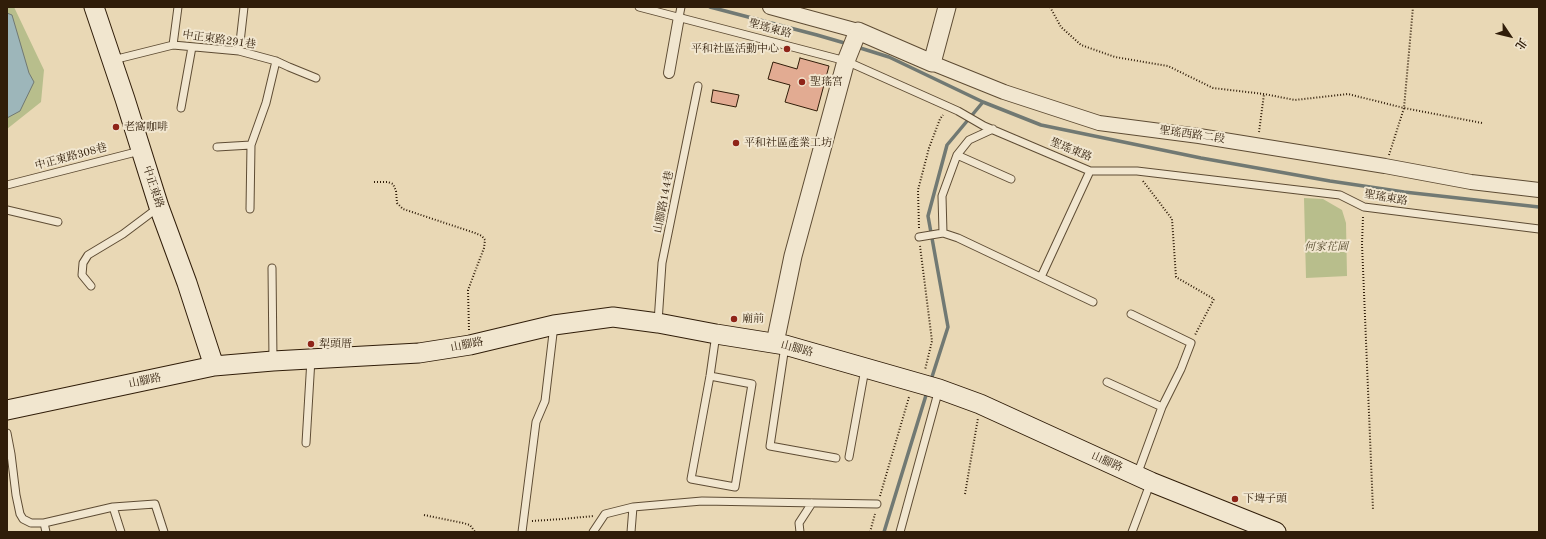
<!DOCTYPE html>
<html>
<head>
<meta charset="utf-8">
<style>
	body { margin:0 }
	#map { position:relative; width:1546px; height:539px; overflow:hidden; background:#e9d8b5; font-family:"Old Standard TT","Noto Serif TC",serif }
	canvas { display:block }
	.frame { position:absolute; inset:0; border:8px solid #301d09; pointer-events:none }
	.north { position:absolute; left:1490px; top:16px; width:40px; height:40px; -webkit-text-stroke:3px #f1e6cf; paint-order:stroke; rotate:125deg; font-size:11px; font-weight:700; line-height:16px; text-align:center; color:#301d09 }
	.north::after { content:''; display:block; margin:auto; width:14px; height:18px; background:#301d09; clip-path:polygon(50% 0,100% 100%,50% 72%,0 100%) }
</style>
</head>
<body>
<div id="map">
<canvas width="1546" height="539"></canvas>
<div class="frame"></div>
<div class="north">北</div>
</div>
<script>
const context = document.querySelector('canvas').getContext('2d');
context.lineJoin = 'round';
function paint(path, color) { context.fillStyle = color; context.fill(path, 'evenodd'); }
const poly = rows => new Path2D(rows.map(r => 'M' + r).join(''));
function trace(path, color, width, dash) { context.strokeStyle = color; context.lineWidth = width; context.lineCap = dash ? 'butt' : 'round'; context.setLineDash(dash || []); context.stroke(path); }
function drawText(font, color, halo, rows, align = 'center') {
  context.font = font + ' "Old Standard TT","Noto Serif TC",serif'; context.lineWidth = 4; context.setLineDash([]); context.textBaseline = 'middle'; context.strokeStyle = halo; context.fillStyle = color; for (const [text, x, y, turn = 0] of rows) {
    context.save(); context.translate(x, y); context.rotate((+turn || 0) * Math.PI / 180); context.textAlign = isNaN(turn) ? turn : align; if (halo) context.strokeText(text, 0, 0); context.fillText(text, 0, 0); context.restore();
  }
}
const green = poly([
	[7,7,14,7,44,70,41,102,7,129],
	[1304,198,1323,199,1342,210,1346,223,1347,276,1306,278]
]);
const water = poly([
	[7,13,12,15,29,73,34,82,20,111,7,118,7,13]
]);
const stream = poly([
	[710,7,817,35,848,44],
	[857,47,889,57,983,102,1041,125,1201,158,1330,181,1404,192,1539,207],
	[931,380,948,327,928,216,947,145,983,102],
	[884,532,927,392]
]);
const building = poly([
	[800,58,829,66,817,111,785,102,790,85,768,79,773,62,797,69,800,58],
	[713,90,739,95,736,107,711,102,713,90]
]);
const path = poly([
	[1050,7,1061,27,1081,45,1115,57,1168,66,1213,88,1264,94,1295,100,1348,94,1404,108,1482,123],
	[1259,132,1264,94],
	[1389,155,1404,108,1413,7],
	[1143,181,1172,219,1176,277,1214,299,1195,335],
	[374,182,388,182,393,184,396,191,397,203,403,209,475,233,482,236,485,240,484,248,468,290,469,330],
	[1363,217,1362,244,1373,510],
	[919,228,918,190,929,148,940,119,943,115],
	[920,246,932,341,925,370],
	[965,494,978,418],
	[880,496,909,397],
	[424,515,463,523,470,525,475,532],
	[532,521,562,519,594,516],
	[870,532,875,514]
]);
const service = poly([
	[639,7,846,61,958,111,984,126,1090,171,1137,171,1340,195,1364,207,1539,229],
	[679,17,681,7],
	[173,45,178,7],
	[239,51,244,7],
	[113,60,173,45,239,51,276,61,289,67,316,78],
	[181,108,192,47],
	[217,147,251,145],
	[957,155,1011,179],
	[7,185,140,151],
	[250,209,251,145,266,103,276,61],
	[7,210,58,222],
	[943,233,942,196,957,155,969,140,993,129],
	[919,237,943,233,958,238,1093,302],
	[272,268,273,360],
	[1041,277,1090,171],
	[91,286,82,275,83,263,88,255,123,234,159,207],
	[1131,314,1191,343,1181,369,1162,407,1137,475],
	[658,322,662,263,698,86],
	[785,346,770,446,836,458],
	[710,376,752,384,735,487,691,479,710,376,716,334],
	[1107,382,1162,407],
	[7,433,11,454,16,495,20,514,23,519,31,523,44,523,113,507],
	[306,443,311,359],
	[849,457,865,369],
	[44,523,46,532],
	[121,532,113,507,155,504,164,532],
	[522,532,536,422,545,401,554,325],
	[593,532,605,514,633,507,702,501,877,504],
	[631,532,633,507],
	[800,532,799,523,812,503],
	[900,532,939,389],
	[1132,532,1150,484]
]);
const pedestrian = poly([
	[669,73,679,17]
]);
const minor = poly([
	[770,7,858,31],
	[932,63,1004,92,1099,123,1199,136,1385,166,1471,182,1539,190]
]);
const tertiary = poly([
	[775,343,793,256,846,61,858,31,932,63,947,7]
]);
const secondary = poly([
	[94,7,125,99,159,207,187,283,214,366],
	[7,410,214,366,273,361,419,353,470,345,554,325,613,317,658,323,716,334,785,345,939,389,980,404,1151,482,1276,532]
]);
const markers = [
	[787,49,4,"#8f2418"],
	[802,82,4,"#8f2418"],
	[116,127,4,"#8f2418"],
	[736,143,4,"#8f2418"],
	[734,319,4,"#8f2418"],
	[311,344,4,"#8f2418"],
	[1235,499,4,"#8f2418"]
];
const streetNames = [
	["聖瑤東路",770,29,15],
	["中正東路291巷",219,40,8],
	["聖瑤西路二段",1192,135,8],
	["聖瑤東路",1071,150,22],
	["中正東路308巷",71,157,-15],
	["中正東路",153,187,72],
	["聖瑤東路",1386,198,10],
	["山腳路144巷",664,202,-79],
	["山腳路",467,345,-11],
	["山腳路",797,349,15],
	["山腳路",145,381,-12],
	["山腳路",1107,462,24]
];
const poiNames = [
	["平和社區活動中心",779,49,"right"],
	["聖瑤宮",810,82],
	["老窩咖啡",124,127],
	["平和社區產業工坊",744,143],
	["廟前",742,319],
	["犁頭厝",319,344],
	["下埤子頭",1243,499]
];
const parkNames = [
	["何家花園",1326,247]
];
paint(green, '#b8be8c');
paint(water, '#9db6ba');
trace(water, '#717973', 1);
trace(stream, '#717973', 3.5);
paint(building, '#e2ab92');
trace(building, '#301d09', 1);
trace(service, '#5e4c34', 9);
trace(pedestrian, '#5e4c34', 12);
trace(minor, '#5e4c34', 16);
trace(tertiary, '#5e4c34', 19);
trace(secondary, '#301d09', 21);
trace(path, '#301d09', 2, [1, 2]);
trace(service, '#f1e6cf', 7);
trace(pedestrian, '#f1e6cf', 10);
trace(minor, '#f1e6cf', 14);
trace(tertiary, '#f1e6cf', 17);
trace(secondary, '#f1e6cf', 19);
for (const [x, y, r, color] of markers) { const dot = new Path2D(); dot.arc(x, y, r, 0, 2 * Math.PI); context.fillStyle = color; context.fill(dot); trace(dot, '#f1e6cf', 1.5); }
drawText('11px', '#301d09', '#f1e6cf', streetNames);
drawText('11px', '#301d09', '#f1e6cf', poiNames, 'left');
drawText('italic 11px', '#594d30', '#f1e6cf', parkNames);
</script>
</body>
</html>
